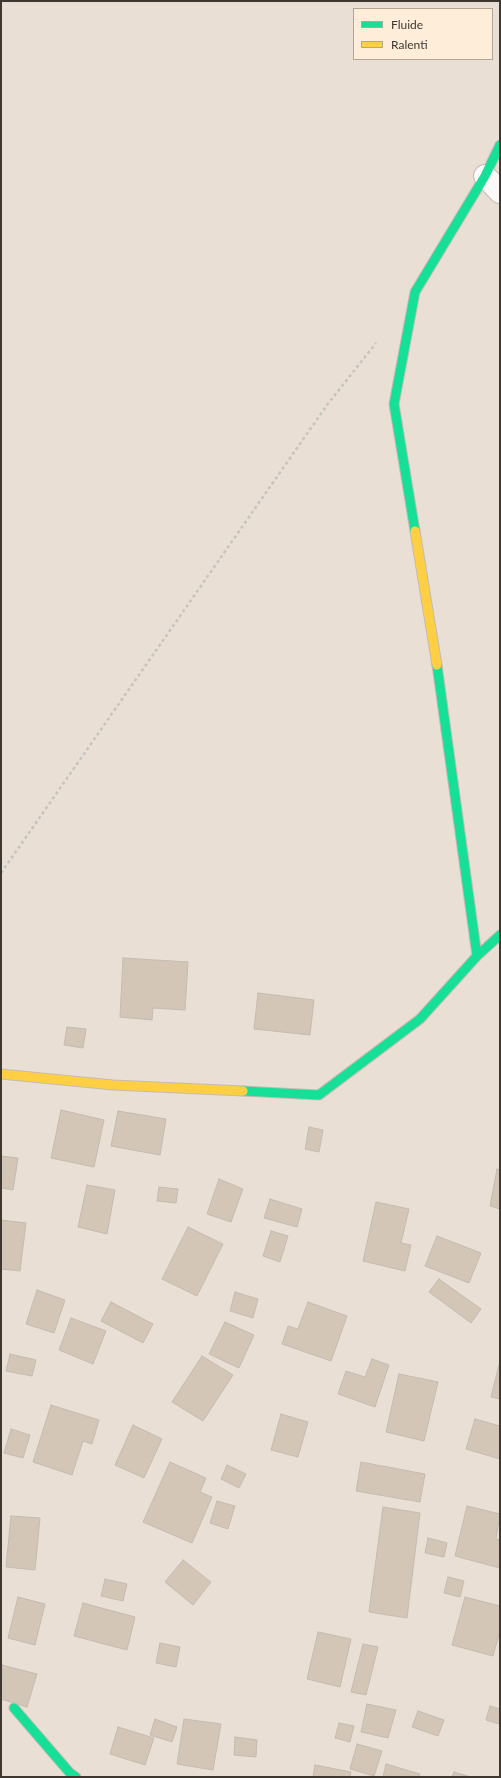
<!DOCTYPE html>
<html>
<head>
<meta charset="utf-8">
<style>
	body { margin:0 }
	#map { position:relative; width:501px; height:1778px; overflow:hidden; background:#e9dfd4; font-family:Lato,sans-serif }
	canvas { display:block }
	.frame { position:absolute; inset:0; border:2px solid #3f3830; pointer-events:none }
	.legend { position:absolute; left:353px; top:8px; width:140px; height:52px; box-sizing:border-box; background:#feedd9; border:1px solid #b2a595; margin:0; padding:5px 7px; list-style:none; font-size:12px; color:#3f3830 }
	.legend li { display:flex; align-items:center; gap:8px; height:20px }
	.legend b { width:20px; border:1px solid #b2a595 }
</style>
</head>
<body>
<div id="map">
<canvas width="501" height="1778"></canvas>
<div class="frame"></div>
<ul class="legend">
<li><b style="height:5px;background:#16e098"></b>Fluide</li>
<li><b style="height:5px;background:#ffcf43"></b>Ralenti</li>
</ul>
</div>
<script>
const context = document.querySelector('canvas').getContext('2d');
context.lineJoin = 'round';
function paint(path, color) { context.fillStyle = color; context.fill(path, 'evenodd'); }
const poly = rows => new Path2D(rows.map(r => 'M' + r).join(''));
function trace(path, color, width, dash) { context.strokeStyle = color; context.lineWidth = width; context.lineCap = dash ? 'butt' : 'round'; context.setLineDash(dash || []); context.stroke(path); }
const building = poly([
	[123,958,188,962,185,1010,153,1008,152,1020,120,1017,123,958],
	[258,993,314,1000,310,1035,254,1029,258,993],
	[67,1027,86,1029,83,1048,64,1045,67,1027],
	[61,1110,104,1120,94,1167,51,1158,61,1110],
	[118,1111,166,1119,160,1155,111,1146,118,1111],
	[309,1127,323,1130,319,1152,305,1149,309,1127],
	[1,1156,18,1158,13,1190,1,1188,1,1156],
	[497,1169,500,1170,500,1209,490,1206,497,1169],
	[219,1179,243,1189,231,1222,207,1214,219,1179],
	[87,1185,115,1190,107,1234,78,1227,87,1185],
	[159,1187,178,1189,176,1203,157,1201,159,1187],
	[270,1199,302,1209,297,1227,264,1218,270,1199],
	[376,1202,409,1209,401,1243,411,1245,405,1271,363,1261,376,1202],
	[1,1220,26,1223,20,1271,1,1269,1,1220],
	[188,1227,223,1244,197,1296,162,1279,188,1227],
	[271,1231,288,1236,280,1262,263,1256,271,1231],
	[437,1236,481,1253,469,1283,425,1266,437,1236],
	[439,1279,481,1309,471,1323,429,1292,439,1279],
	[37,1290,65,1300,54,1333,26,1324,37,1290],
	[235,1292,258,1299,253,1318,230,1311,235,1292],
	[111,1302,153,1324,143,1343,101,1321,111,1302],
	[308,1302,347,1316,331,1361,282,1344,288,1326,298,1329,308,1302],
	[71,1318,106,1331,93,1364,59,1350,71,1318],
	[225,1322,254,1335,239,1368,209,1354,225,1322],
	[10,1354,36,1360,32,1376,6,1371,10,1354],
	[202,1356,233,1375,203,1421,172,1402,202,1356],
	[372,1359,389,1365,375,1407,338,1394,346,1371,365,1377,372,1359],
	[500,1361,500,1399,491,1397,500,1361],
	[399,1374,438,1382,424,1441,386,1432,399,1374],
	[51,1405,99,1420,92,1444,83,1441,72,1475,33,1462,51,1405],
	[281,1414,308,1422,298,1457,271,1450,281,1414],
	[475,1419,500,1426,500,1459,466,1449,475,1419],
	[133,1425,162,1439,144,1478,115,1465,133,1425],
	[11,1429,30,1435,23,1458,4,1453,11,1429],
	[170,1462,206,1478,200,1492,212,1497,192,1543,143,1522,170,1462],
	[361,1462,425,1474,420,1502,356,1491,361,1462],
	[227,1465,246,1474,239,1488,221,1479,227,1465],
	[217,1501,235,1506,228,1529,210,1523,217,1501],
	[467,1506,500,1514,496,1539,500,1540,500,1568,455,1556,467,1506],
	[383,1507,420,1513,407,1618,369,1612,383,1507],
	[11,1516,40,1518,35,1570,6,1567,11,1516],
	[428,1538,447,1543,444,1557,425,1553,428,1538],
	[183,1560,211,1582,193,1605,165,1582,183,1560],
	[448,1577,464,1581,460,1597,444,1593,448,1577],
	[105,1579,127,1584,123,1601,101,1596,105,1579],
	[18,1597,45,1604,35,1645,8,1638,18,1597],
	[465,1597,500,1606,500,1631,493,1656,452,1645,465,1597],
	[83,1603,135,1617,127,1650,74,1636,83,1603],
	[318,1632,351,1639,340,1687,307,1679,318,1632],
	[160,1643,180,1647,176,1667,156,1663,160,1643],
	[363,1644,378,1647,366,1695,351,1692,363,1644],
	[2,1665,37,1674,27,1707,1,1699,2,1665],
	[367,1704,396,1710,388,1738,361,1732,367,1704],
	[490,1706,500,1709,499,1724,486,1720,490,1706],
	[418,1711,444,1720,438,1736,412,1727,418,1711],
	[155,1719,177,1727,172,1742,150,1735,155,1719],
	[184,1719,221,1724,213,1770,177,1764,184,1719],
	[339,1723,354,1726,350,1742,335,1738,339,1723],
	[118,1727,154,1738,145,1765,110,1754,118,1727],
	[235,1737,257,1740,256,1757,234,1755,235,1737],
	[357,1744,382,1751,374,1776,350,1769,357,1744],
	[386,1764,420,1774,419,1777,383,1777,386,1764],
	[315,1765,351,1772,350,1777,313,1777,315,1765],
	[454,1772,471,1777,452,1777,454,1772]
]);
const path = poly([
	[1,873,327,405,376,343]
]);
const street = poly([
	[485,176,500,192]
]);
const fast = poly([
	[415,531,394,404,415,292,485,176,500,145],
	[437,665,477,956],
	[243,1091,319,1095,420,1019,477,956,500,935],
	[14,1708,70,1773,76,1777]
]);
const slow = poly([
	[415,531,437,665],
	[1,1074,113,1085,243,1091]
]);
paint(building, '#d3c6b6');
trace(building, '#c3bbb2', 1);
trace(street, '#c4bcb3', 24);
trace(fast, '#c4bcb3', 11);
trace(slow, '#c4bcb3', 11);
trace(path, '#c6c4c0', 2.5, [3, 3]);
trace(street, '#fcfaf9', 22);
trace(fast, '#16e098', 9);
trace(slow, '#ffcf43', 9);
</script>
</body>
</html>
